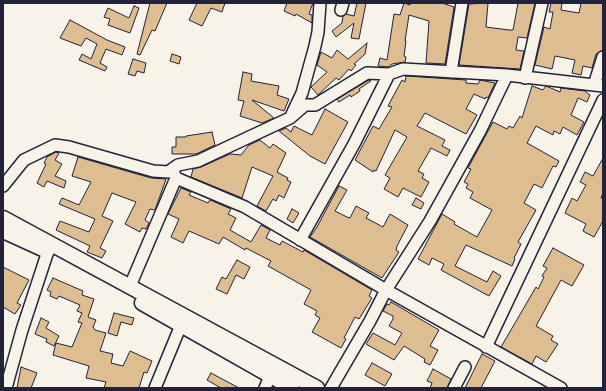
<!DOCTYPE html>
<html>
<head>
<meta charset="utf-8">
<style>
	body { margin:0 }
	#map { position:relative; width:606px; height:391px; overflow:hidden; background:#f7f3e8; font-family:Kalam,sans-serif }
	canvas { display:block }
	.frame { position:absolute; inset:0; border:4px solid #22223b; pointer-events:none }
</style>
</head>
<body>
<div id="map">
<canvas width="606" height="391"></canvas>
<div class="frame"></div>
</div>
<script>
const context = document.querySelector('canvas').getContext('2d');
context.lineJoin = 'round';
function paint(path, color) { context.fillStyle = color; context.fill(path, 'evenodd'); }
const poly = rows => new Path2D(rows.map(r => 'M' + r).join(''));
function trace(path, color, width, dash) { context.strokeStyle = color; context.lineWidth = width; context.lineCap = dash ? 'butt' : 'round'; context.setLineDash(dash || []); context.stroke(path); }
const building = poly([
	[150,3,167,3,155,31,152,30,140,55,137,54,150,3],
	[197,3,225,3,222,12,211,8,202,26,189,20,197,3],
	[287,3,313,3,309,14,312,15,312,23,296,14,295,16,284,11,287,3],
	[357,3,366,3,359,39,351,38,354,23,336,37,332,31,342,23,343,16,346,14,354,16,357,3],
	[404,3,410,5,410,3,442,3,454,7,445,64,426,63,429,21,409,15,405,41,406,41,404,56,406,57,405,62,392,64,388,67,378,66,380,58,387,60,394,14,400,15,404,3],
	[488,3,486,27,509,30,513,30,518,3,535,3,527,38,518,37,516,50,524,51,520,69,459,65,469,4,488,3],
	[551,3,562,3,561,10,579,13,581,3,603,3,603,50,596,54,592,68,583,66,581,75,572,73,575,60,555,56,552,69,535,65,544,27,550,29,553,12,549,12,551,3],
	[134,6,139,8,130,33,108,25,110,19,104,17,108,8,129,18,134,6],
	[70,20,107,40,125,47,122,55,106,49,100,63,107,67,105,71,79,60,82,54,91,59,97,44,86,38,81,46,60,38,70,20],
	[367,43,365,54,354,64,356,65,351,71,349,69,339,80,336,78,318,95,311,87,327,72,317,65,321,52,332,58,337,50,348,59,367,43],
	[172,54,181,57,179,64,170,61,172,54],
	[133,59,146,63,144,73,137,71,135,76,128,74,133,59],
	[243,72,252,74,251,81,279,86,277,95,289,99,284,111,252,100,274,118,262,123,240,116,244,101,238,100,243,72],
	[406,76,466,80,466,83,478,84,480,80,495,83,488,98,486,97,485,99,474,94,466,109,477,115,466,134,425,113,417,126,445,140,442,146,450,150,447,156,431,148,430,150,418,171,424,174,422,178,429,182,421,197,403,188,398,197,384,189,390,178,385,175,407,137,395,130,376,171,374,170,373,172,355,160,373,126,379,129,392,107,388,106,402,80,405,82,406,76],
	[369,80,371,81,359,89,360,91,351,97,350,95,339,102,337,99,369,80],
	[532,86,543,90,546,86,560,92,561,88,585,91,590,95,587,102,578,98,571,115,584,122,577,135,563,127,560,134,554,131,553,135,536,126,527,143,559,161,556,167,553,166,542,188,534,184,524,203,536,210,518,242,521,244,514,258,515,259,512,266,466,245,455,266,487,282,493,271,501,276,489,296,441,270,444,264,432,258,429,265,418,259,442,214,455,222,454,224,477,237,492,210,470,198,473,192,466,188,468,184,464,182,471,169,468,168,493,122,507,129,509,126,513,128,520,116,522,118,532,86],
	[325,109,348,122,325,164,310,156,279,131,286,128,291,132,294,126,312,135,325,109],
	[212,132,215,145,196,154,172,154,172,147,176,147,176,137,186,137,186,136,212,132],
	[260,140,270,148,273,144,286,153,277,172,288,178,287,180,291,182,284,198,279,195,276,201,273,199,266,211,257,206,273,176,252,167,242,198,191,177,193,169,201,167,230,154,241,155,249,145,260,140],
	[56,152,59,153,55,160,62,164,55,176,66,181,64,188,47,181,44,187,37,183,46,164,44,163,47,157,56,152],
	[78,157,151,178,166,179,155,210,150,209,145,220,149,223,146,229,142,228,140,232,125,224,136,202,112,193,102,216,113,221,100,248,106,251,102,258,87,252,90,246,56,230,60,221,89,232,95,219,59,204,62,198,79,205,91,182,72,176,78,157],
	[603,158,603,193,601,198,603,199,603,221,594,237,583,231,586,224,565,213,572,198,577,201,586,185,580,182,585,172,593,176,603,158],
	[339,186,347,190,335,211,347,217,350,218,356,206,369,213,366,218,383,227,390,214,408,225,397,246,396,250,399,252,382,278,310,237,317,227,339,186],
	[181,188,191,192,189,195,208,203,210,200,231,209,228,214,236,218,230,230,251,242,261,225,270,230,266,238,280,245,282,241,303,252,304,250,372,290,369,296,372,298,359,319,355,317,344,338,346,339,341,348,312,332,320,318,315,315,317,311,304,304,311,290,268,266,271,261,246,248,245,250,223,237,219,244,189,231,183,243,171,237,179,219,168,214,181,188],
	[416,198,424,203,421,209,412,205,416,198],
	[292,209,299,213,293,223,287,219,292,209],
	[553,248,584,265,572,286,561,280,536,326,553,336,551,340,558,344,546,362,536,356,532,364,501,347,536,287,538,289,544,277,542,276,547,268,543,266,553,248],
	[237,260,250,267,244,279,236,275,227,294,216,289,222,277,226,279,237,260],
	[3,267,29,280,17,303,21,305,15,314,3,307,3,267],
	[53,278,83,291,82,295,94,299,88,317,96,320,93,327,95,330,106,333,100,351,113,354,111,363,123,366,130,351,152,361,147,373,144,372,139,388,104,388,106,382,86,378,89,366,53,355,56,343,72,347,82,323,78,322,82,313,77,311,80,305,59,296,57,299,50,296,51,292,47,290,53,278],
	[391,302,439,330,430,346,438,350,430,365,424,362,425,359,404,346,394,360,366,344,373,333,395,345,402,333,389,326,393,319,393,316,383,311,387,304,389,305,391,302],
	[114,313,134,318,132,325,121,322,117,336,108,333,114,313],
	[41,318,49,322,46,328,59,336,54,346,46,342,47,339,35,334,41,318],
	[482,354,495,361,481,388,465,388,482,354],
	[372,363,392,374,385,386,365,375,372,363],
	[21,367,37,373,31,388,17,388,21,367],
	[433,369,451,379,447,388,430,388,432,383,427,381,433,369],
	[211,373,239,388,221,388,207,380,211,373]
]);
const minor = poly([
	[341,10,343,3],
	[451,72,462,3],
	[525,78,542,3],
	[594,85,603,57],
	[292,114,302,93,315,46,318,32,320,3],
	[176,178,245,207,386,290,561,388],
	[3,186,24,160,55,145,69,147,153,171,168,172,178,165,198,161,290,118,305,105,315,105,367,73,389,74,403,69,507,75,603,86],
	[300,240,354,144,389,74],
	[130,286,176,178,174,173],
	[486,347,603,100],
	[6,388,22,330,48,251],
	[155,388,181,325],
	[265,388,270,376],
	[331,388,370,321,386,290,430,221,480,131,507,75],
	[454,388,465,367]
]);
const major = poly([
	[3,218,317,388],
	[3,231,47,251],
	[142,303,292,388]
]);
paint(building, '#debd91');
trace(building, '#22223b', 1);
trace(minor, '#22223b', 14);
trace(major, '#22223b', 17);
trace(minor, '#f7f3e8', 11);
trace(major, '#f7f3e8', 14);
</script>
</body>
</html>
